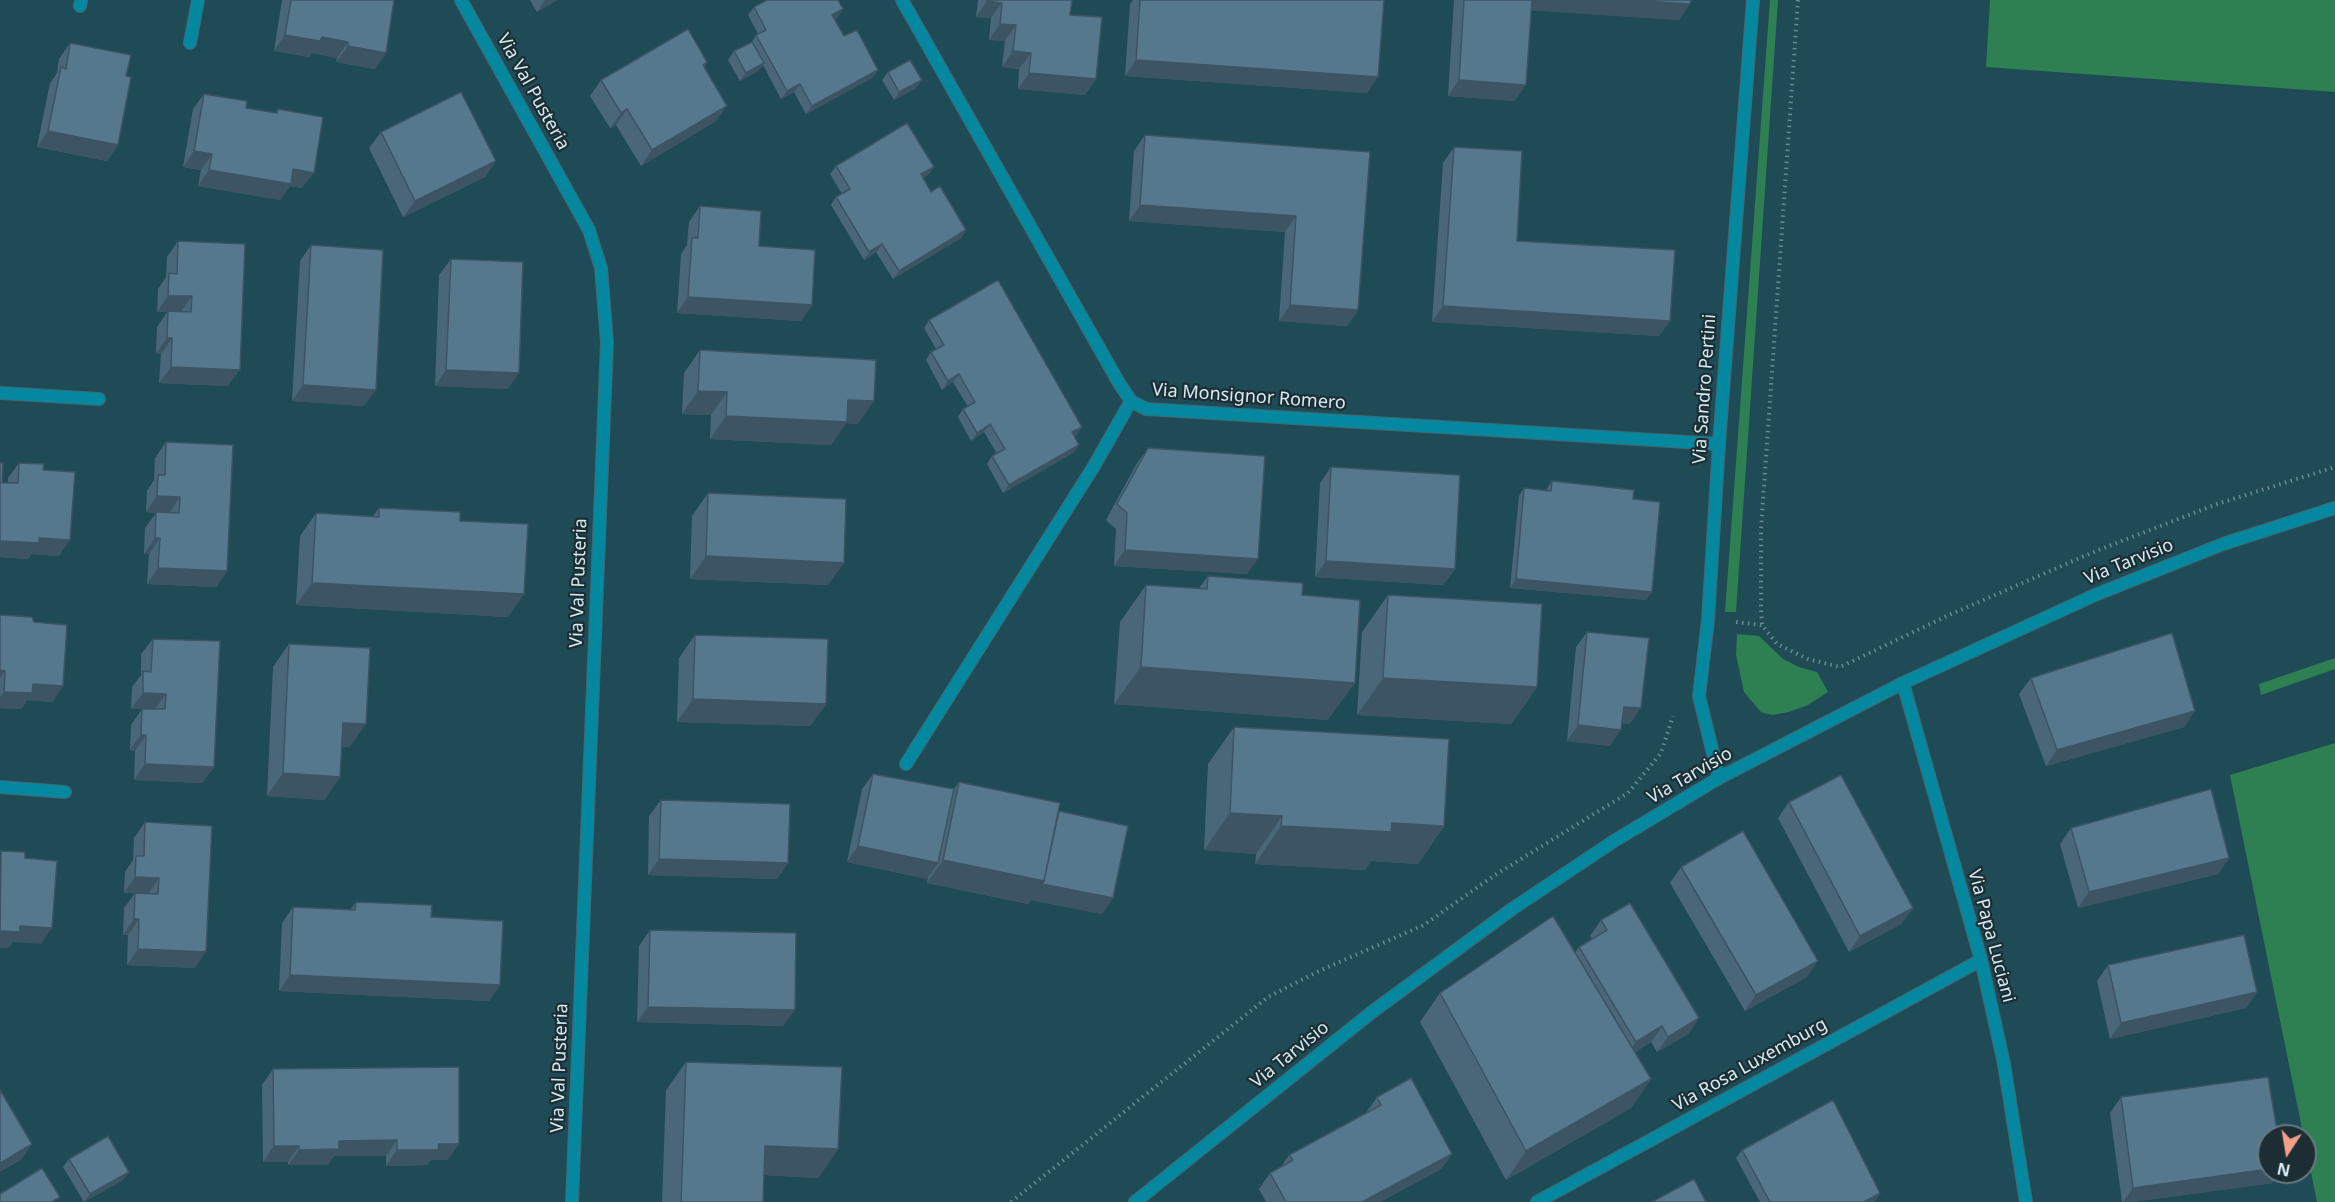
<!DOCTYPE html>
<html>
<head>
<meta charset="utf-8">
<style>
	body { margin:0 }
	#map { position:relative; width:2335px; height:1202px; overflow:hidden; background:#1f4b56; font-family:"Noto Sans",sans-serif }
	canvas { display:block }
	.north { position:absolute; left:2257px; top:1124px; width:60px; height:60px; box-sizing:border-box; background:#1c2e33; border:2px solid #667a7f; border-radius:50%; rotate:192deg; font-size:16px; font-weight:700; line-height:24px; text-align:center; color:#d4ebf1 }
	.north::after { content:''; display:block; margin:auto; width:21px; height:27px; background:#f49e88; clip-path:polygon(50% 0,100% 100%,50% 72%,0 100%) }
</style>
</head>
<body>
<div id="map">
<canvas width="2335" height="1202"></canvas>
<div class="north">N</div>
</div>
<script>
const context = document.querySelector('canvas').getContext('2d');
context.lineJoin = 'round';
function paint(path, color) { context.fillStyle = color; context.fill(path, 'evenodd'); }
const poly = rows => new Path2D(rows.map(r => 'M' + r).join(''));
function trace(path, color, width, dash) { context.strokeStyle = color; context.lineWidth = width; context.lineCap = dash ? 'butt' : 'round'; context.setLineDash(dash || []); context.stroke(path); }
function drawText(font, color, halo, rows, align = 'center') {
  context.font = font + ' "Noto Sans",sans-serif'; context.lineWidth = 4.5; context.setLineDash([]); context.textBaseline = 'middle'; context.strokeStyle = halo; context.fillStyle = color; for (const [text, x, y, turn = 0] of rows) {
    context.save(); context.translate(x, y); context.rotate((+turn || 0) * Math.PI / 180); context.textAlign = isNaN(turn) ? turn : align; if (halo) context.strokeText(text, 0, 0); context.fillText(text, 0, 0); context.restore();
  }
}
const green = poly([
	[1770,0,1778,0,1736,612,1725,612],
	[1990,0,2335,0,2335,92,1986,67],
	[1737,634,1759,636,1783,659,1799,667,1817,672,1828,692,1808,705,1789,712,1772,715,1761,712,1744,692,1736,655],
	[2335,658,2335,669,2261,695,2259,684],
	[2335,743,2335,1202,2317,1202,2230,775]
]);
const path = poly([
	[1798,0,1761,529,1761,608,1762,625,1777,644,1808,659,1840,667,1949,615,2096,551,2217,504,2335,467],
	[1736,622,1762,625],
	[1011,1202,1268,997,1319,971,1424,925,1495,875,1628,793,1661,753,1673,716]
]);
const lane = poly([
	[80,6,81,0],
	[190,43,198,0],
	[906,764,1094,466,1131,401]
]);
const street = poly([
	[461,0,589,230,601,268,607,342,572,1202],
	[902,0,1119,383,1131,401,1146,409,1719,444],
	[0,393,99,399],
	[1903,683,1981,960,2004,1064,2026,1202],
	[1719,778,1699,696,1708,620,1719,444,1753,0],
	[0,787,65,792],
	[1135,1202,1372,1012,1512,909,1614,841,1719,778,1903,683,2095,595,2223,544,2335,508],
	[1537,1202,1981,960]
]);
const wall = poly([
	[282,0,394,0,386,53,375,69,336,62,337,58,312,53,309,57,274,51],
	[530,0,557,0,537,12],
	[978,0,1072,0,1070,15,1096,79,1085,95,1018,89,1019,69,1002,67,1005,41,989,40,991,18,976,17],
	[1133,0,1384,0,1367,93,1125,76,1130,4],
	[1454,0,1691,0,1679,20,1532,10,1515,101,1448,96],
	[754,7,843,9,837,18,834,19,844,36,878,70,872,78,806,114,794,92,781,99,763,65,758,71,740,81,728,60,734,51,752,42,756,35,758,34,748,15],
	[70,43,126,76,118,145,107,161,37,147,50,83,57,73,59,59],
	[707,62,704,67,716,121,641,166,616,125,610,128,590,96,601,80],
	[888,72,916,88,894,100,882,80],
	[204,94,246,108,275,113,278,109,302,188,290,186,280,200,198,186,201,170,183,167,193,109],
	[381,132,496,161,485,177,403,217,369,148],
	[1145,135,1370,152,1358,310,1347,326,1279,321,1285,232,1129,221,1134,151],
	[1454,147,1517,241,1670,321,1659,336,1432,322,1443,163],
	[836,166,934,167,928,175,923,178,931,192,966,230,961,238,893,279,876,252,864,260,831,205,836,197,842,194,830,174],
	[700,206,759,246,812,305,801,321,677,313,681,254,687,245,689,222],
	[178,241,228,386,159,383,161,354,156,353,157,327,167,312,157,312,158,289,166,277,167,257],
	[311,245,364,406,292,401,300,261],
	[451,259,508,389,435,386,439,275],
	[929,320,1082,427,1076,435,1074,436,1079,445,1073,453,1003,493,987,464,992,456,997,454,984,432,971,441,958,417,963,409,968,407,953,382,942,390,926,360,931,352,936,349,924,328],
	[700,350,858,424,846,423,831,445,710,439,711,415,682,414,684,373],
	[166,442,227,571,216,587,147,584,149,554,144,554,145,528,156,513,146,512,147,491,154,480,155,458],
	[1148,448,1247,574,1114,566,1116,529,1106,520,1137,463],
	[0,463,2,483,8,483,8,478,19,463,43,470,59,556,31,554,28,559,0,557],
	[1331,467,1455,569,1443,585,1315,577,1320,483],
	[1552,481,1633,499,1652,592,1646,600,1510,588,1519,496,1524,488,1546,490],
	[708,493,828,585,690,579,692,516],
	[379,508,460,521,508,617,296,605,300,536,316,513,373,516],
	[1208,576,1302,595,1328,720,1114,704,1120,622,1146,585,1199,588],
	[1388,595,1537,687,1511,724,1357,715,1362,632],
	[0,615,34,622,63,686,52,702,27,700,21,709,0,708],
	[1587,632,1630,724,1622,723,1610,746,1567,741,1576,647],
	[695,635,826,704,810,726,677,722,679,658],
	[153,639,214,767,202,783,134,780,135,751,130,750,131,725,142,709,131,709,132,687,141,675,141,654],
	[289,644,350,747,341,747,340,777,324,800,267,796,273,667],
	[2031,678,2195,711,2184,727,2046,766,2019,694],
	[1234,727,1444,826,1418,864,1371,861,1365,870,1255,864,1256,854,1204,850,1208,764],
	[873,774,954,789,959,782,1059,811,1113,898,1102,914,1031,900,1028,904,927,883,928,877,927,879,847,862,862,789],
	[661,800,788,863,777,879,648,875,649,816],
	[1789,802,1913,908,1901,924,1849,952,1778,818],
	[145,822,195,968,127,965,128,935,123,935,124,908,135,893,124,893,125,872,133,860,134,838],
	[2071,828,2229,858,2218,874,2078,908,2060,844],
	[1681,867,1807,977,1745,1011,1670,883],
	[356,902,431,917,500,985,489,1001,279,991,282,923,293,907,350,910],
	[1601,920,1699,1018,1688,1034,1657,1052,1651,1042,1635,1052,1651,1079,1631,1108,1506,1180,1420,1022,1440,993,1575,953,1579,947,1592,939,1590,936],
	[650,930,783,1026,637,1022,639,946],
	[2108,965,2257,992,2246,1008,2110,1039,2097,981],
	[686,1062,838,1149,818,1178,764,1175,763,1202,662,1202,666,1090],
	[273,1069,448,1160,431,1160,427,1165,386,1166,386,1156,334,1156,328,1165,288,1165,288,1162,263,1162,262,1085],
	[1377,1097,1452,1154,1441,1169,1380,1202,1266,1202,1259,1189,1270,1173,1281,1167,1289,1155,1366,1113],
	[2121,1097,2273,1183,2132,1202,2122,1202,2110,1113],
	[1742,1150,1880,1193,1875,1201,1873,1202,1760,1202,1736,1158],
	[69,1159,123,1180,84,1202,63,1167]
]);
const shadedWall = poly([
	[545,0,557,0,537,12],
	[1528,0,1629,0,1690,4,1679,20,1522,10],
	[987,1,1002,3,991,18,976,17],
	[843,9,837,18,827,23,832,15],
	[1000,24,1016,25,1005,41,989,40],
	[285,35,322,37,348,42,337,58,312,53,309,57,274,51],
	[348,46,386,53,375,69,336,62],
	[1013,51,1031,53,1019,69,1002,67],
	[1136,60,1378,77,1367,93,1125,76],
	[764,63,758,71,740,81,746,73],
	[878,70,872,78,806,114,812,106],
	[1029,73,1096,79,1085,95,1018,89],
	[922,80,916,88,894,100,899,92],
	[1459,80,1526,85,1515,101,1448,96],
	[800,84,794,92,781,99,787,91],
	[727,106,716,121,641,166,652,150],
	[627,109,616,125,610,128,621,113],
	[48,131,118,145,107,161,37,147],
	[194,151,212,154,201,170,183,167],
	[496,161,485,177,403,217,415,201],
	[934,167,928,175,916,183,921,174],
	[293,169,314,173,302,188,290,186,280,200,198,186,209,170],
	[1140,205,1296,216,1285,232,1129,221],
	[966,230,961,238,893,279,899,271],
	[882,244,876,252,864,260,869,252],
	[168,296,192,296,181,312,157,312],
	[688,297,812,305,801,321,677,313],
	[1290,305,1358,310,1347,326,1279,321],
	[1443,306,1670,321,1659,336,1432,322],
	[167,338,172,338,161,354,156,353],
	[171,367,240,370,228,386,159,383],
	[446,370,519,373,508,389,435,386],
	[959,374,953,382,942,390,948,381],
	[303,385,376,390,364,406,292,401],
	[698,391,727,392,711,415,682,414],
	[848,400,874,401,858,424,846,423,831,445,710,439,726,416],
	[990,424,984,432,971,441,977,433],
	[1082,427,1076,435,1066,440,1072,432],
	[1079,445,1073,453,1003,493,1009,485],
	[157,496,180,497,169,513,146,512],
	[39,538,70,540,59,556,31,554,28,559,0,557,0,541],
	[155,538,160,538,149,554,144,554],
	[1125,550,1258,559,1247,574,1114,566],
	[706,556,844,563,828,585,690,579],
	[1326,561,1455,569,1443,585,1315,577],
	[158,568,227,571,216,587,147,584],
	[1516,579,1652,592,1646,600,1510,588],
	[312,583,524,594,508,617,296,605],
	[1141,667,1355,683,1328,720,1114,704],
	[0,670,5,671,0,678],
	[1383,678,1537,687,1511,724,1357,715],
	[33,684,63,686,52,702,27,700,21,709,0,708,0,697,4,692],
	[143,693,166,694,155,709,131,709],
	[693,699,826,704,810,726,677,722],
	[1624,707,1641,708,1630,724,1613,722],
	[2195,711,2184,727,2046,766,2057,750],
	[343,723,366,724,350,747,327,746],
	[1578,725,1621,730,1610,746,1567,741],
	[141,735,146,735,135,751,130,750],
	[145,764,214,767,202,783,134,780],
	[283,773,340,777,324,800,267,796],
	[1230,813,1282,816,1256,854,1204,850],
	[1392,823,1444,826,1418,864,1371,861,1365,870,1255,864,1281,826],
	[858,846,938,863,927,879,847,862],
	[2229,858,2218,874,2078,908,2089,892],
	[659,859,788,863,777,879,648,875],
	[943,860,1044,881,1113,898,1102,914,1031,900,1028,904,927,883],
	[135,877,159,878,148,894,124,893],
	[1913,908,1901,924,1849,952,1860,936],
	[134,919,139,919,128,935,123,935],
	[20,926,52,928,41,944,13,942,9,948,0,948,0,931],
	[138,949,206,952,195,968,127,965],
	[1818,961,1807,977,1745,1011,1756,995],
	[290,975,500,985,489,1001,279,991],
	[2257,992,2246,1008,2110,1039,2121,1023],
	[648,1007,795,1010,783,1026,637,1022],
	[1699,1018,1688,1034,1657,1052,1668,1037],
	[1662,1026,1651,1042,1625,1057,1636,1042],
	[1651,1079,1631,1108,1506,1180,1526,1151],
	[397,1140,386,1156,334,1156,328,1165,288,1165,299,1150,339,1141],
	[32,1144,21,1160,0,1172,0,1163],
	[439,1144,459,1144,448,1160,431,1160,427,1165,386,1166,397,1150],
	[274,1146,299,1146,288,1162,263,1162],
	[765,1146,838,1149,818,1178,745,1174],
	[1452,1154,1441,1169,1380,1202,1362,1202],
	[2269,1169,2269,1172,2280,1172,2273,1183,2132,1202,2123,1202,2133,1188],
	[129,1172,123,1180,84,1202,90,1194],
	[1880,1193,1875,1201,1873,1202,1864,1202]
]);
const building = poly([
	[291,0,394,0,386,53,348,46,348,42,322,37,320,41,285,35,291,0],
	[767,0,838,0,843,9,832,15,844,36,857,30,878,70,812,106,800,84,787,91,756,35,766,30,754,7,767,0],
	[987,0,1072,0,1070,15,1102,17,1096,79,1029,73,1031,53,1013,51,1016,25,1000,24,1002,3,987,1,987,0],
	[1140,0,1384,0,1378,77,1136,60,1140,0],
	[1464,0,1532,0,1526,85,1459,80,1464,0],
	[1629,0,1691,0,1690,4,1629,0],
	[688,29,707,62,703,65,727,106,652,150,627,109,621,113,601,80,688,29],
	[752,42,764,63,746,73,734,51,752,42],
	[70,43,131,55,126,76,131,77,118,145,48,131,61,67,66,69,70,43],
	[910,60,922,80,899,92,888,72,910,60],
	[461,92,496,161,415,201,381,132,461,92],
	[204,94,247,101,246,108,277,113,278,109,323,117,314,173,293,169,291,184,209,170,212,154,194,151,204,94],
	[907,123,934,167,921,174,931,192,940,186,966,230,899,271,882,244,869,252,836,197,850,189,836,166,907,123],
	[1145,135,1370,152,1358,310,1290,305,1296,216,1140,205,1145,135],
	[1454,147,1522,151,1517,241,1675,250,1670,321,1443,306,1454,147],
	[700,206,761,211,759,246,815,250,812,305,688,297,692,238,698,238,700,206],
	[178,241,245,244,240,370,171,367,172,338,167,338,168,311,191,312,192,296,168,296,169,273,177,274,178,241],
	[311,245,383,250,376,390,303,385,311,245],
	[451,259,523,262,519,373,446,370,451,259],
	[998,280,1082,427,1072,432,1079,445,1009,485,992,456,1005,449,990,424,977,433,963,409,975,402,959,374,948,381,931,352,944,345,929,320,998,280],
	[700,350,876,360,874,401,848,400,847,422,726,416,727,392,698,391,700,350],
	[166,442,233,445,227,571,158,568,160,538,155,538,156,512,179,513,180,497,157,496,158,475,165,475,166,442],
	[1148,448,1265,456,1258,559,1125,550,1127,513,1117,504,1148,448],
	[0,463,3,463,2,483,18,483,19,463,44,464,43,470,75,472,70,540,39,538,39,543,0,541,0,463],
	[1331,467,1460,475,1455,569,1326,561,1331,467],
	[1552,481,1634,490,1633,499,1660,502,1652,592,1516,579,1524,488,1551,491,1552,481],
	[708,493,846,499,844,563,706,556,708,493],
	[379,508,460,512,460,521,528,524,524,594,312,583,316,513,379,517,379,508],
	[1208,576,1303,583,1302,595,1360,600,1355,683,1141,667,1146,585,1207,589,1208,576],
	[1388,595,1542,604,1537,687,1383,678,1388,595],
	[0,615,32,617,34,622,67,625,63,686,33,684,32,693,4,692,5,671,0,670,0,615],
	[1587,632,1649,638,1641,708,1624,707,1621,730,1578,725,1587,632],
	[2172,633,2195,711,2057,750,2031,678,2172,633],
	[695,635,828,639,826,704,693,699,695,635],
	[153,639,220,641,214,767,145,764,146,735,141,735,142,709,165,709,166,694,143,693,143,671,151,672,153,639],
	[289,644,370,648,366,724,343,723,340,777,283,773,289,644],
	[1234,727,1449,739,1444,826,1392,823,1391,832,1281,826,1282,816,1230,813,1234,727],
	[873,774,954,789,938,863,858,846,873,774],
	[1841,775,1913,908,1860,936,1789,802,1841,775],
	[959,782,1060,803,1044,881,943,860,959,782],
	[2211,789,2229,858,2089,892,2071,828,2211,789],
	[661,800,790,804,788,863,659,859,661,800],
	[1059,811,1128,826,1113,898,1042,884,1044,881,1059,811],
	[145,822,212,826,206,952,138,949,139,919,134,919,135,893,158,894,159,878,135,877,136,856,144,856,145,822],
	[1743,831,1818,961,1756,995,1681,867,1743,831],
	[1,851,25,852,25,858,57,861,52,928,20,926,20,932,0,931,1,851],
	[356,902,432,905,431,917,503,921,500,985,290,975,293,907,355,910,356,902],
	[1630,903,1699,1018,1668,1037,1662,1026,1636,1042,1579,947,1607,930,1601,920,1630,903],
	[1553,916,1651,1079,1526,1151,1440,993,1553,916],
	[650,930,796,933,795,1010,648,1007,650,930],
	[2244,935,2257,992,2121,1023,2108,965,2244,935],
	[686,1062,842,1067,838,1149,765,1146,763,1202,681,1202,686,1062],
	[459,1067,459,1144,439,1144,438,1150,397,1150,397,1140,339,1141,339,1149,299,1150,299,1146,274,1146,273,1069,459,1067],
	[2268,1077,2278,1136,2269,1136,2269,1169,2133,1188,2121,1097,2268,1077],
	[1411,1078,1452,1154,1362,1202,1286,1202,1270,1173,1293,1160,1289,1155,1381,1105,1377,1097,1411,1078],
	[0,1090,32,1144,0,1163,0,1090],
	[1833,1100,1880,1193,1864,1202,1770,1202,1742,1150,1833,1100],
	[108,1136,129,1172,90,1194,69,1159,108,1136],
	[42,1168,60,1197,52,1202,0,1202,0,1194,42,1168],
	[1694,1179,1706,1202,1652,1202,1694,1179]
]);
const streetNames = [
	["Via Val Pusteria",533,92,61],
	["Via Sandro Pertini",1705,389,-86],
	["Via Monsignor Romero",1249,397,4],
	["Via Tarvisio",2129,562,-22],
	["Via Val Pusteria",579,583,-88],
	["Via Tarvisio",1690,776,-30],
	["Via Papa Luciani",1991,936,75],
	["Via Tarvisio",1290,1055,-39],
	["Via Rosa Luxemburg",1750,1065,-29],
	["Via Val Pusteria",560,1068,-88]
];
paint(green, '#2e7f52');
trace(lane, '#406872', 14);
trace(street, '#406872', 14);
trace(path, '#678a93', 4, [1.5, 4.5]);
trace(lane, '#04889f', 12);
trace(street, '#04889f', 12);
paint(wall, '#496779');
paint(shadedWall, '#3c5463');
paint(building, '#55788d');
trace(building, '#3c5463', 1.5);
drawText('18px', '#d4ebf1', '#1c2e33', streetNames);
</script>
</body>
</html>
